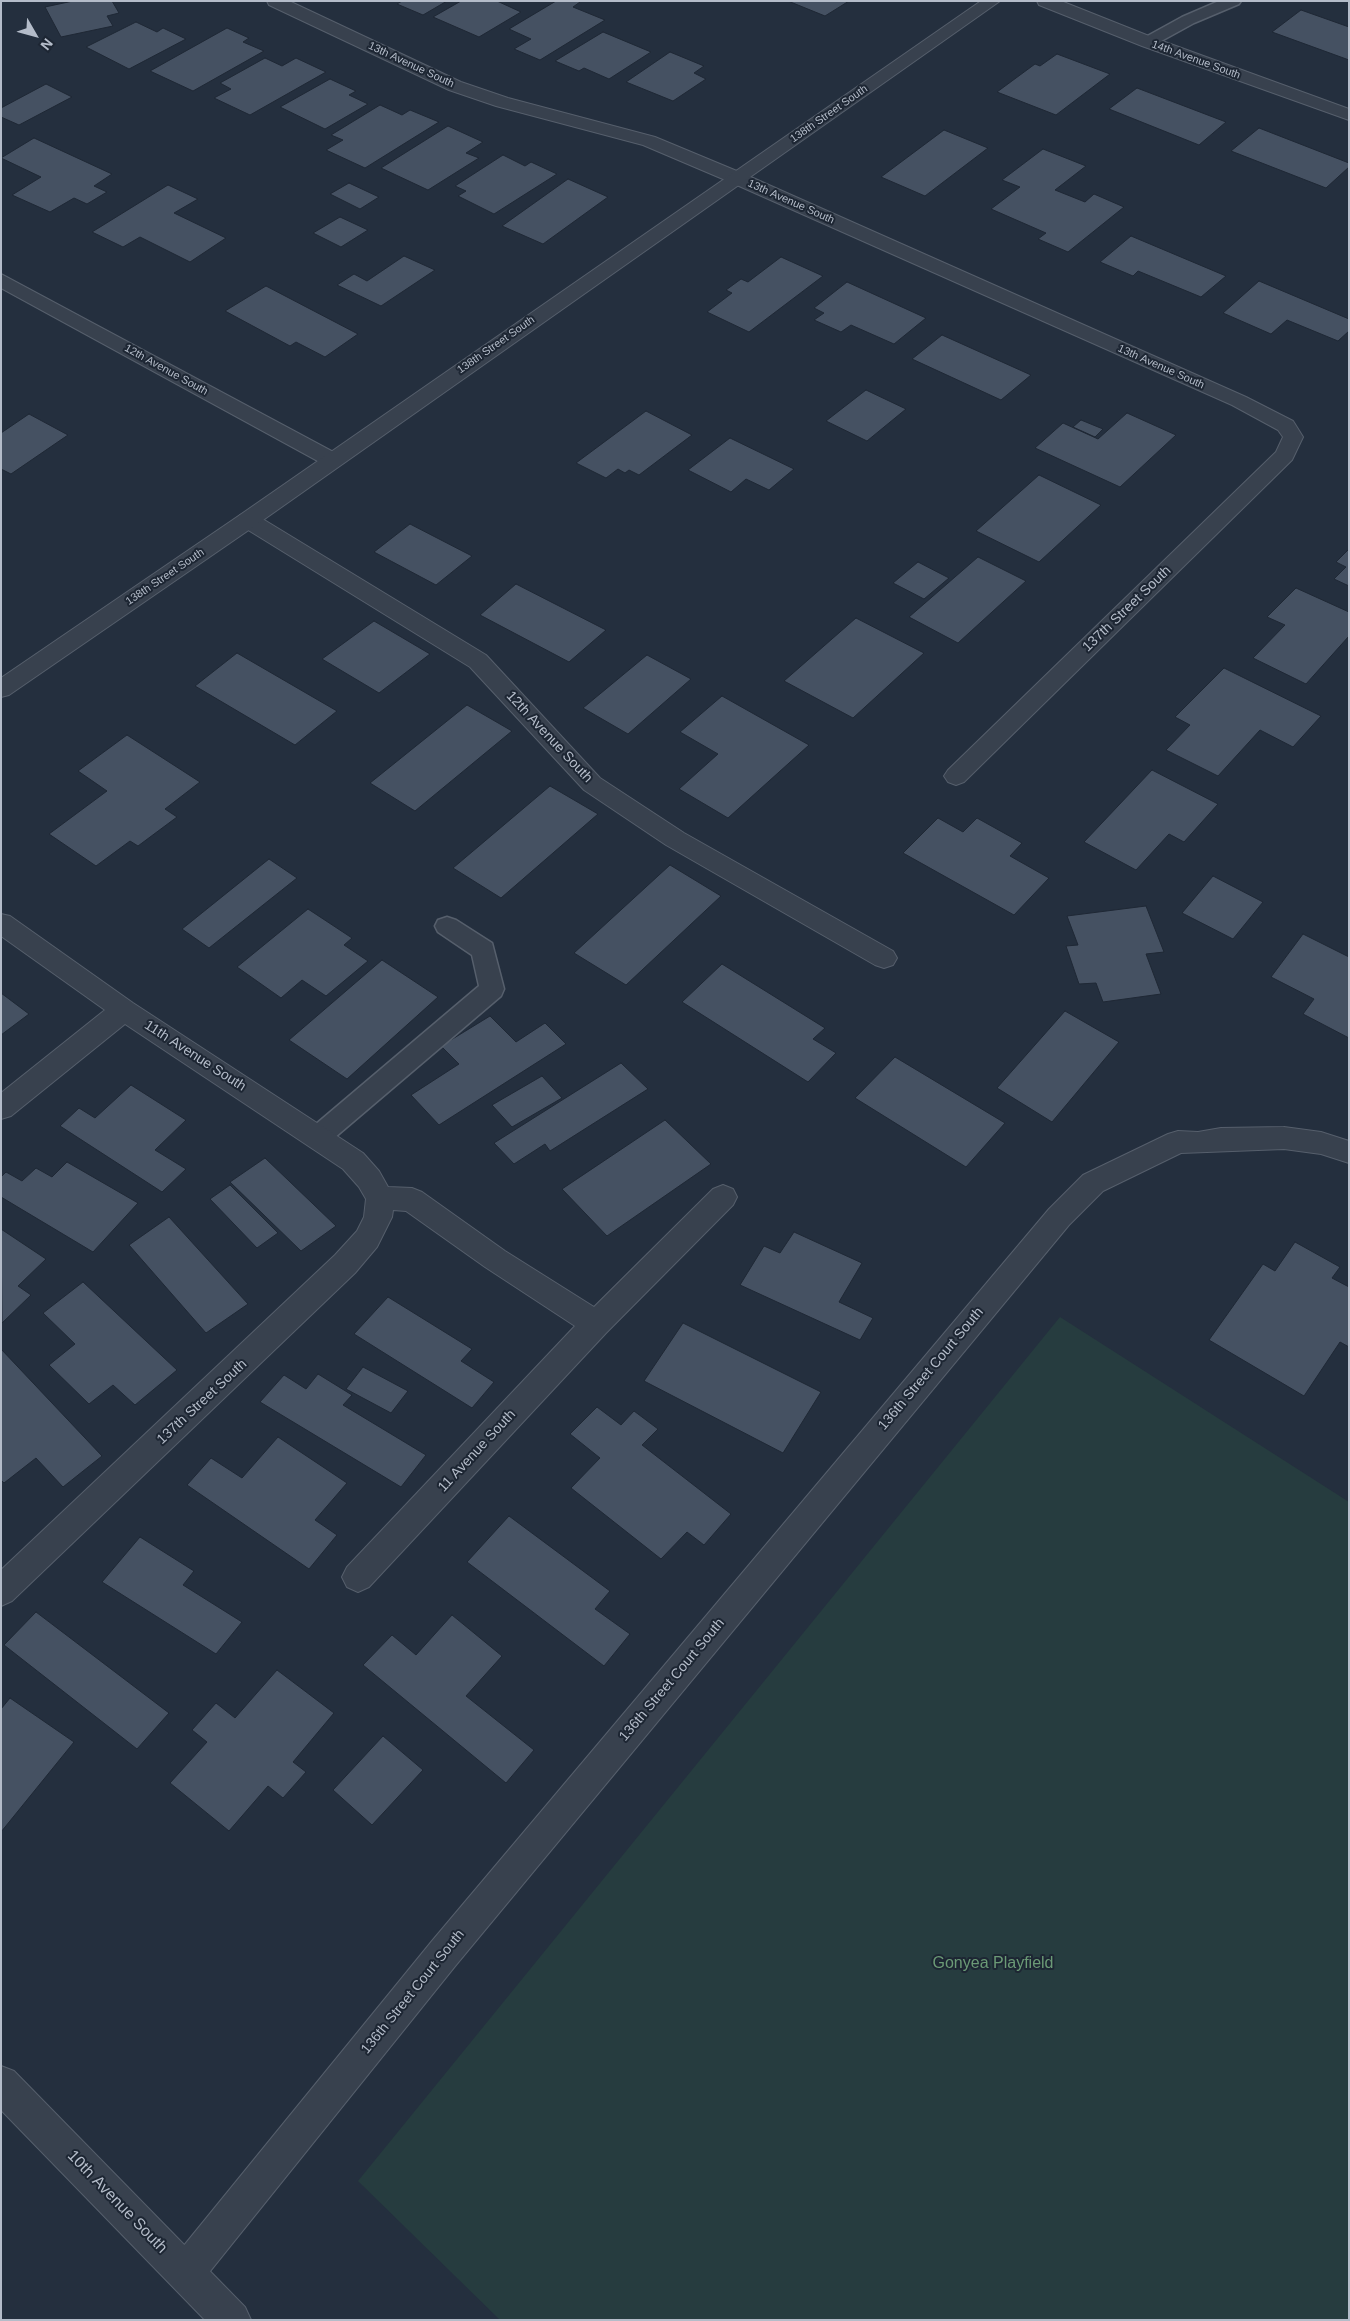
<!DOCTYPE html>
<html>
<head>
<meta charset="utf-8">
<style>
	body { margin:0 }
	#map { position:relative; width:1350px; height:2321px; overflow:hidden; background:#242f3e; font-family:Arial,sans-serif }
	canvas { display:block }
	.frame { position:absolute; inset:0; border:2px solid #b4bcc9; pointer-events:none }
	.north { position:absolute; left:10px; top:10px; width:50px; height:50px; -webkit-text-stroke:4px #1d2633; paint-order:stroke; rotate:128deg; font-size:14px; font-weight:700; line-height:20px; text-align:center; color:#b4bcc9 }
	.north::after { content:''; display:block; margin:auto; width:18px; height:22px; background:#b4bcc9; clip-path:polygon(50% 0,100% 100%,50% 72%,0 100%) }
</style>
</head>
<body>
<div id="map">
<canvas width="1350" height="2321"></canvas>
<div class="frame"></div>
<div class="north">N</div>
</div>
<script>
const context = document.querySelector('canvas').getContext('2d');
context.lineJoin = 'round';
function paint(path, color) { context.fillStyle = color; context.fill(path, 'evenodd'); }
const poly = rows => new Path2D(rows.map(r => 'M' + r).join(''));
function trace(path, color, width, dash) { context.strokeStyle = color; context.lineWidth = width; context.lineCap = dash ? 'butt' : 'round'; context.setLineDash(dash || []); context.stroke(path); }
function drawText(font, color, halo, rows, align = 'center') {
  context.font = font + ' Arial,sans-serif'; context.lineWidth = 4; context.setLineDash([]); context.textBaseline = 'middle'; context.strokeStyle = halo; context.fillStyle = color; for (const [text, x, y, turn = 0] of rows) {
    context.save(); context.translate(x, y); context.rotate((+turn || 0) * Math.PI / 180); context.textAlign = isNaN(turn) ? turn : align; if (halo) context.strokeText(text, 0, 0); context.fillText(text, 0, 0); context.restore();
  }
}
const green = poly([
	[1060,1317,1349,1502,1349,2320,500,2320,358,2181]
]);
const building = poly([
	[73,1,112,1,119,13,107,16,113,26,61,37,45,7,73,1],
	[402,1,447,1,423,15,397,4,402,1],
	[461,1,497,1,521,12,479,37,433,17,461,1],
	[556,1,578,1,580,2,573,7,605,20,540,60,514,49,531,39,509,29,556,1],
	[788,1,849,1,825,16,788,1],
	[1301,10,1349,27,1349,60,1272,32,1301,10],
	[136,22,157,32,163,28,186,39,129,69,86,47,136,22],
	[227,28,249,38,243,42,264,51,193,91,150,71,227,28],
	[603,32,651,52,609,79,584,68,579,71,555,61,603,32],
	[670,52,704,66,694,73,706,79,673,101,626,82,670,52],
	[1057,54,1110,74,1056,115,997,92,1035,64,1040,66,1057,54],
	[265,58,282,66,296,58,326,72,250,115,214,98,231,89,220,83,265,58],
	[330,79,356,91,349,95,368,104,325,129,280,107,330,79],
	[46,84,72,97,19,125,1,117,1,108,46,84],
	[1137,88,1226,122,1199,145,1109,109,1137,88],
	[380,105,402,115,410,110,439,122,365,168,326,150,343,140,331,135,380,105],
	[448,126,483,142,466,153,479,158,428,190,381,168,448,126],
	[1259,128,1349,163,1349,167,1326,188,1231,151,1259,128],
	[944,130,988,148,925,196,881,177,944,130],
	[34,138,112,174,94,186,107,192,87,204,74,198,50,212,12,195,41,177,1,158,34,138],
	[1043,149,1086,166,1055,190,1085,202,1094,194,1124,207,1068,252,1038,239,1046,233,991,209,1020,187,1002,180,1043,149],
	[503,155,525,166,531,162,557,174,494,214,458,196,466,191,455,186,503,155],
	[568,179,608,197,543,244,502,226,568,179],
	[349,183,379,197,360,209,330,194,349,183],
	[168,185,198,199,174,213,226,238,190,262,140,237,123,247,92,232,168,185],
	[340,217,368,230,341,247,313,233,340,217],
	[1131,236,1226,276,1201,297,1138,271,1133,276,1100,262,1131,236],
	[404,256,435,270,381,306,337,285,354,274,367,281,404,256],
	[781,257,823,276,749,332,707,312,732,293,726,290,741,279,748,282,781,257],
	[1259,281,1349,319,1349,331,1338,341,1287,320,1271,334,1223,313,1259,281],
	[847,282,926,318,894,344,851,325,841,332,814,320,824,313,814,308,847,282],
	[266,286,358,334,325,357,296,342,290,346,225,311,266,286],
	[942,335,1031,375,1001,400,912,359,942,335],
	[866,390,906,409,867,441,826,421,866,390],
	[646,411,692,435,639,475,629,470,625,473,618,469,606,478,576,463,646,411],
	[1127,413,1176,435,1120,487,1035,448,1063,423,1098,439,1127,413],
	[29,414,68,435,11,474,1,469,1,433,29,414],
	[1081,420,1103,429,1095,437,1073,427,1081,420],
	[730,438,794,469,769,490,746,479,731,492,688,470,730,438],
	[1039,475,1101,505,1039,562,976,531,1039,475],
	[410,524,472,556,436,585,374,552,410,524],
	[1349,549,1349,586,1334,579,1346,567,1336,562,1349,549],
	[978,557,1026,581,958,643,909,617,978,557],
	[918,562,949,578,924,599,893,583,918,562],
	[516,584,606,630,569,662,480,615,516,584],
	[1296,588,1349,612,1349,636,1306,684,1253,658,1285,625,1267,617,1296,588],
	[856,618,924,653,853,718,784,681,856,618],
	[374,621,430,654,379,693,322,659,374,621],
	[237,653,337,711,295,745,195,686,237,653],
	[647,655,691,679,628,734,583,708,647,655],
	[1224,668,1321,716,1293,747,1260,730,1218,776,1166,750,1190,725,1175,717,1224,668],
	[722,696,809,745,728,818,679,789,718,754,680,732,722,696],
	[467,705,512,731,415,811,370,783,467,705],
	[127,735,200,782,165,809,177,817,138,846,130,841,96,866,49,834,107,791,78,771,127,735],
	[1152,770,1218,804,1184,842,1169,834,1136,870,1084,842,1152,770],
	[550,786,598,814,501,898,453,868,550,786],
	[938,818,963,832,977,818,1022,843,1010,856,1049,878,1014,915,903,853,938,818],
	[269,859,297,878,209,948,182,929,269,859],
	[670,865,721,896,626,985,574,953,670,865],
	[1213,876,1263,902,1233,939,1182,913,1213,876],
	[1146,906,1164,952,1146,954,1161,994,1103,1002,1096,983,1079,984,1066,946,1078,945,1067,916,1146,906],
	[308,909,352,938,344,945,368,961,326,996,302,980,281,998,237,967,308,909],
	[1303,934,1349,957,1349,1038,1303,1014,1314,999,1271,977,1303,934],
	[382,960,438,997,347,1079,289,1040,382,960],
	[722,964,825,1028,813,1039,836,1053,808,1082,682,1002,722,964],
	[1,993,29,1014,1,1035,1,993],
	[1065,1011,1119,1042,1052,1122,997,1088,1065,1011],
	[490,1016,516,1042,545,1023,566,1044,439,1125,411,1095,459,1064,441,1046,490,1016],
	[895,1057,1005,1123,966,1167,855,1098,895,1057],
	[621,1063,648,1089,550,1151,545,1144,514,1164,494,1143,621,1063],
	[542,1076,562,1098,512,1127,492,1105,542,1076],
	[131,1085,186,1120,155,1150,186,1169,162,1192,60,1126,79,1108,95,1118,131,1085],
	[665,1120,711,1164,607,1236,562,1189,665,1120],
	[265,1158,336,1226,301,1251,230,1182,265,1158],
	[67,1162,138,1203,93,1252,1,1197,1,1177,6,1172,22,1181,36,1168,52,1177,67,1162],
	[230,1185,278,1233,257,1248,210,1199,230,1185],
	[169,1217,248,1304,206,1333,129,1245,169,1217],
	[1,1229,46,1259,18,1286,31,1295,2,1323,1,1229],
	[794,1232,862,1263,839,1302,873,1318,860,1340,740,1285,764,1246,780,1253,794,1232],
	[1295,1242,1340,1267,1332,1278,1349,1287,1349,1347,1340,1342,1304,1396,1209,1340,1263,1264,1275,1271,1295,1242],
	[83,1282,177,1370,135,1405,113,1385,89,1404,49,1365,75,1344,43,1313,83,1282],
	[388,1297,472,1349,461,1361,494,1382,472,1408,354,1334,388,1297],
	[683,1323,821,1392,783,1453,644,1381,683,1323],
	[1,1349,102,1456,63,1487,36,1458,4,1483,1,1480,1,1349],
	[363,1367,408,1391,391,1413,346,1389,363,1367],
	[318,1374,352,1395,343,1405,426,1455,401,1487,260,1402,284,1375,306,1389,318,1374],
	[597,1407,621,1425,634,1411,658,1429,642,1445,731,1514,704,1545,687,1532,661,1559,571,1488,600,1458,570,1434,597,1407],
	[278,1437,347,1483,315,1520,337,1535,309,1569,187,1485,211,1458,242,1478,278,1437],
	[509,1516,610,1591,595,1609,630,1634,604,1666,467,1562,509,1516],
	[140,1537,194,1571,183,1585,242,1622,216,1654,102,1582,140,1537],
	[36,1612,169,1713,137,1749,4,1645,36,1612],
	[452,1615,502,1656,466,1696,534,1750,506,1783,363,1665,392,1635,416,1655,452,1615],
	[277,1670,334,1713,293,1762,306,1772,283,1798,268,1786,229,1831,170,1783,207,1742,192,1730,216,1703,235,1718,277,1670],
	[10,1698,74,1742,1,1832,1,1709,10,1698],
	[383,1736,423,1770,372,1825,333,1790,383,1736]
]);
const service = poly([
	[1219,1,1241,1,1239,4,1194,23,1154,45,1148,47,1142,45,1140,42,1142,39,1182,17,1219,1],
	[447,917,456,920,492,943,504,989,501,996,327,1144,318,1148,309,1144,305,1137,309,1130,479,986,472,955,438,932,435,926,438,920,447,917]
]);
const minor = poly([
	[267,1,289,1,461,82,508,98,655,137,744,174,1246,397,1293,421,1303,437,1292,460,964,782,956,785,948,782,944,776,948,770,1276,452,1283,437,1278,430,1232,405,730,182,643,145,496,106,449,90,269,5,267,1],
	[1037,1,1061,1,1154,38,1349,109,1349,120,1142,46,1039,5,1037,1],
	[1,274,339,455,343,460,339,465,332,467,325,465,1,288,1,274],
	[248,513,256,515,486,655,600,778,684,833,893,951,897,958,893,965,884,968,875,965,666,845,584,790,470,667,240,525,237,520,240,515,248,513],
	[1,914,10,916,133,1003,363,1153,379,1171,388,1187,412,1188,422,1192,505,1251,594,1307,713,1189,723,1185,733,1189,737,1197,733,1205,606,1333,369,1587,358,1592,347,1587,342,1577,347,1567,575,1326,485,1267,406,1211,393,1210,392,1217,377,1247,355,1273,12,1601,1,1606,1,1570,335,1255,357,1231,364,1217,366,1199,359,1187,343,1169,125,1024,11,1116,1,1119,1,1093,105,1010,1,936,1,914],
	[1284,1127,1321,1132,1349,1141,1349,1163,1321,1154,1284,1149,1181,1153,1103,1191,1069,1225,456,1965,199,2285,186,2291,173,2285,167,2272,173,2259,432,1941,1049,1209,1083,1175,1168,1134,1178,1131,1198,1132,1221,1128,1284,1127]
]);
const tertiary = poly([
	[981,1,1000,1,256,525,9,695,1,697,1,678,240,515,981,1],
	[1,2066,14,2071,245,2307,251,2320,205,2320,1,2110,1,2066]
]);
const farStreetnames = [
	["14th Avenue South",1196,60,20],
	["13th Avenue South",411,65,25],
	["138th Street South",829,114,-35],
	["13th Avenue South",791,202,24],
	["138th Street South",496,345,-35],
	["13th Avenue South",1161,367,24],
	["12th Avenue South",166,370,29],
	["138th Street South",165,577,-34]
];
const streetNames = [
	["137th Street South",1127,609,-44],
	["12th Avenue South",549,737,47],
	["11th Avenue South",195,1056,33],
	["136th Street Court South",931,1369,-50],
	["137th Street South",202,1402,-43],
	["11 Avenue South",477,1451,-47],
	["136th Street Court South",672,1680,-50],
	["136th Street Court South",413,1992,-51]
];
const nearParknames = [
	["Gonyea Playfield",993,1964]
];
const nearStreetnames = [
	["10th Avenue South",117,2202,46]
];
paint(green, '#263c3f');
paint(building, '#455162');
trace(building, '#1f2835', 1);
trace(service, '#565f6c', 3);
trace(minor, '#565f6c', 2);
trace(tertiary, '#565f6c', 2);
paint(service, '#38414e');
paint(minor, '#38414e');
paint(tertiary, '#38414e');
drawText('11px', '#b4bcc9', '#1d2633', farStreetnames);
drawText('14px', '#b4bcc9', '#1d2633', streetNames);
drawText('16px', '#6b9a76', '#1d2633', nearParknames);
drawText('16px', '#b4bcc9', '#1d2633', nearStreetnames);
</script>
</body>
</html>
